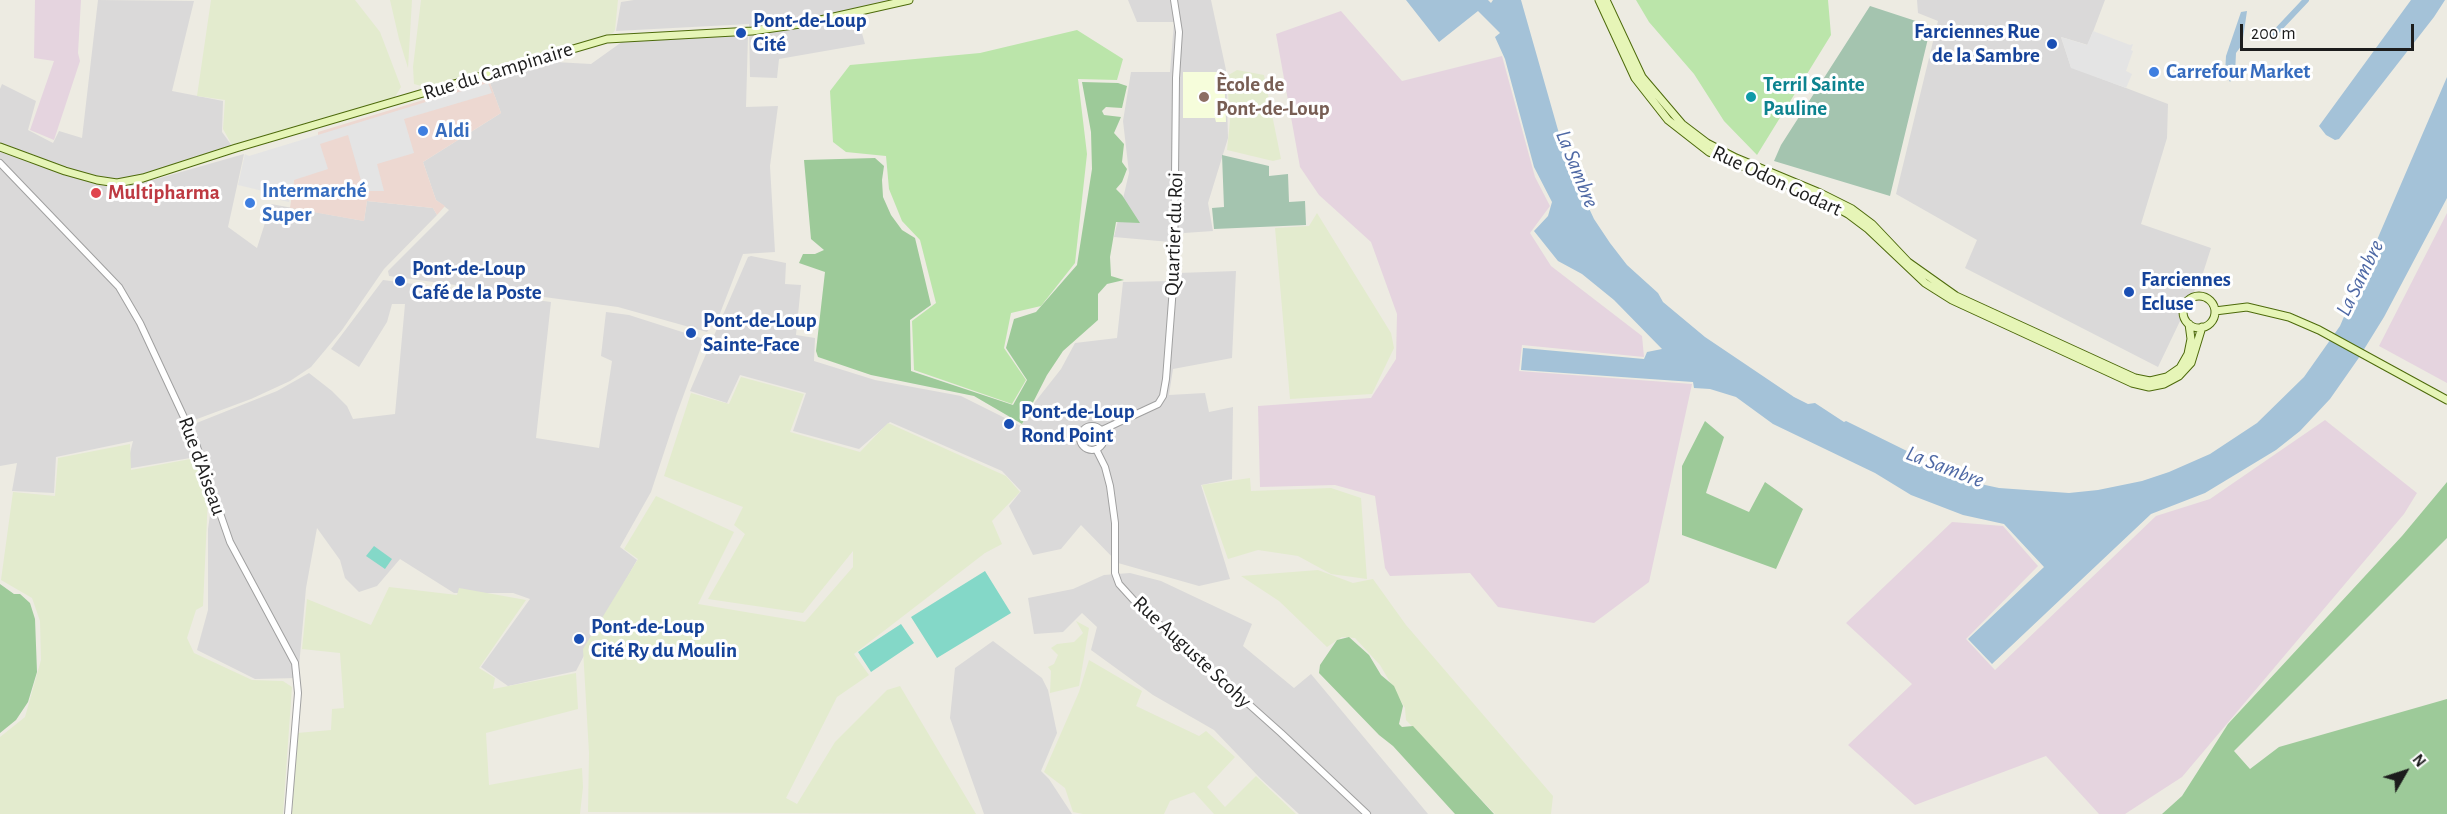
<!DOCTYPE html>
<html>
<head>
<meta charset="utf-8">
<style>
	body { margin:0 }
	#map { position:relative; width:2447px; height:814px; overflow:hidden; background:#edebe2; font-family:"Alegreya Sans",sans-serif }
	canvas { display:block }
	.north { position:absolute; left:2375px; top:742px; width:60px; height:60px; -webkit-text-stroke:4px #fff; paint-order:stroke; rotate:51deg; font-size:16px; font-weight:700; line-height:24px; text-align:center; color:#1c1c1c }
	.north::after { content:''; display:block; margin:auto; width:21px; height:27px; background:#1c1c1c; clip-path:polygon(50% 0,100% 100%,50% 72%,0 100%) }
	.scale { position:absolute; left:2240px; top:24px; width:174px; height:27px; box-sizing:border-box; border:3px solid #1c1c1c; border-top:0; padding-left:8px; font-size:18px; line-height:21px; white-space:nowrap; color:#1c1c1c; -webkit-text-stroke:4px #fff; paint-order:stroke }
</style>
</head>
<body>
<div id="map">
<canvas width="2447" height="814"></canvas>
<div class="north">N</div>
<div class="scale">200 m</div>
</div>
<script>
const context = document.querySelector('canvas').getContext('2d');
context.lineJoin = 'round';
function paint(path, color) { context.fillStyle = color; context.fill(path, 'evenodd'); }
const poly = rows => new Path2D(rows.map(r => 'M' + r).join(''));
function trace(path, color, width, dash) { context.strokeStyle = color; context.lineWidth = width; context.lineCap = dash ? 'butt' : 'round'; context.setLineDash(dash || []); context.stroke(path); }
function drawText(font, color, halo, rows, align = 'center') {
  context.font = font + ' "Alegreya Sans",sans-serif'; context.lineWidth = 6; context.setLineDash([]); context.textBaseline = 'middle'; context.strokeStyle = halo; context.fillStyle = color; for (const [text, x, y, turn = 0] of rows) {
    context.save(); context.translate(x, y); context.rotate((+turn || 0) * Math.PI / 180); context.textAlign = isNaN(turn) ? turn : align; if (halo) context.strokeText(text, 0, 0); context.fillText(text, 0, 0); context.restore();
  }
}
const residential = poly([
	[98,0,194,1,172,91,223,101,222,132,235,150,120,185,153,180,244,154,228,227,257,248,271,204,364,221,367,201,433,208,437,215,384,269,342,330,311,367,290,381,251,399,189,422,196,457,126,469,133,441,56,457,54,493,12,491,17,463,0,466,0,89,2,84,36,101,28,130,53,143,59,131,82,138],
	[634,0,900,0,856,12,865,44,779,59,777,78,750,77,749,24,616,31,621,2],
	[1128,0,1211,0,1226,70,1228,138,1208,203,1213,231,1184,233,1170,242,1114,237,1129,173,1123,121,1131,72,1170,72,1174,22,1137,22],
	[1917,0,2105,0,2088,45,2061,37,2071,67,2168,104,2167,138,2141,224,2211,248,2203,273,2158,367,1965,268,1977,240,1896,194,1938,21,1918,13],
	[734,30,748,35,746,107,778,106,770,166,775,252,743,254,719,316,707,332,618,307,389,276,388,271,449,210,436,200,423,162,501,113,490,83,555,62,591,64,626,39],
	[751,256,786,263,785,284,801,285,796,335,815,338,814,361,875,380,961,396,1021,426,1035,402,1061,369,1075,343,1117,338,1123,282,1170,281,1178,273,1236,271,1232,358,1173,369,1169,395,1205,393,1209,412,1233,407,1232,479,1201,485,1230,579,1199,586,1118,563,1081,525,1061,549,1033,555,1009,506,1021,491,1002,471,890,422,859,449,793,431,806,393,740,375,727,403,690,391,748,257],
	[383,280,551,302,536,438,599,448,612,361,601,356,606,312,629,315,704,339,676,416,651,492,620,547,637,560,590,644,576,671,508,686,481,667,530,599,513,593,454,593,400,559,377,586,359,592,345,578,340,560,317,528,306,588,298,678,255,679,197,650,208,610,208,529,213,494,194,424,277,391,309,373,332,391,347,406,353,419,395,414,405,304,392,304,387,322,359,367,331,349],
	[1130,573,1161,581,1252,624,1243,646,1294,688,1311,674,1428,814,1299,814,1260,778,1214,730,1153,695,1091,650,1097,627,1082,613,1063,632,1034,634,1028,598,1073,589,1104,575],
	[993,641,1042,678,1048,690,1057,733,1041,771,1049,779,1072,814,984,814,950,718,955,668]
]);
const commercial = poly([
	[489,80,501,113,423,162,436,200,445,206,437,215,433,208,367,201,364,221,290,208,296,166,318,161,318,132]
]);
const industrial = poly([
	[35,0,81,0,78,53,80,61,54,140,30,130,54,61,34,58],
	[1341,11,1402,81,1502,56,1535,177,1550,206,1530,233,1551,266,1642,336,1644,357,1522,345,1519,371,1692,384,1649,582,1594,623,1498,607,1470,573,1390,576,1385,568,1375,496,1335,485,1260,487,1258,406,1371,398,1396,359,1397,314,1371,242,1319,195,1300,167,1276,34],
	[2447,213,2447,383,2379,346],
	[2325,420,2417,493,2404,514,2182,777,2125,814,2099,814,2046,756,1915,805,1848,745,1912,684,1846,623,1952,522,2003,526,2038,566,1966,639,1995,670,2156,516,2210,499]
]);
const education = poly([
	[1183,72,1224,72,1226,122,1216,122,1215,118,1183,118]
]);
const farmland = poly([
	[211,0,355,0,380,32,401,87,395,97,232,145,223,129,225,100,197,96],
	[390,0,412,0,408,68,399,39],
	[421,0,618,0,615,30,613,33,425,87,414,84,413,67],
	[1237,70,1264,75,1281,159,1273,161,1227,150,1230,121,1227,76],
	[1317,213,1391,333,1394,348,1372,394,1290,399,1275,228,1309,226],
	[741,377,804,394,790,432,860,452,888,423,1006,476,1020,492,992,521,1002,544,985,553,854,654,869,675,837,697,786,798,797,804,835,742,887,690,900,686,976,814,588,812,589,753,583,649,638,559,624,549,656,496,734,532,698,604,805,622,853,567,853,551,803,613,708,599,745,534,734,525,743,507,664,476,691,393,729,404],
	[130,444,131,470,196,458,208,497,203,606,196,610,187,638,194,653,252,680,283,681,292,687,283,814,0,814,0,737,25,717,41,660,40,621,32,598,1,580,13,492,55,496,58,458],
	[1250,478,1251,491,1331,488,1361,498,1367,579,1331,574,1298,556,1258,550,1228,559,1202,485],
	[1318,570,1353,583,1373,579,1406,625,1553,796,1551,814,1495,814,1406,720,1405,708,1380,665,1355,638,1342,637,1327,647,1279,601,1241,576],
	[389,587,457,595,459,588,526,600,479,668,495,678,493,689,576,673,578,709,486,733,489,785,582,768,583,787,580,814,292,814,297,733,331,730,332,709,344,708,340,653,302,649,307,599,371,625],
	[1076,621,1089,628,1079,686,1050,693,1051,671,1048,667,1054,664,1058,655,1051,648,1057,644,1074,642,1083,633],
	[1089,660,1142,691,1136,706,1199,736,1206,731,1235,757,1207,787,1225,807,1256,776,1296,814,1214,814,1194,792,1170,801,1164,814,1083,814,1073,812,1065,788,1044,772,1079,692]
]);
const grass = poly([
	[1636,0,1828,0,1831,35,1757,155,1724,121,1694,74,1649,22],
	[1077,30,1123,59,1117,80,1078,79,1087,154,1075,263,1041,306,1011,313,1004,348,1026,380,1012,404,914,370,912,321,936,303,920,240,902,221,889,189,886,156,846,152,833,142,830,91,850,65,980,53]
]);
const forest = poly([
	[1082,82,1118,83,1127,86,1122,108,1106,107,1102,111,1104,115,1121,117,1114,133,1124,144,1122,162,1127,169,1122,182,1116,189,1122,195,1140,223,1116,222,1110,257,1111,276,1124,280,1107,284,1098,294,1098,320,1063,351,1047,375,1022,424,974,396,871,375,818,357,816,351,825,272,799,263,803,254,815,254,824,250,811,239,804,160,875,158,884,166,882,180,883,197,891,215,902,230,915,238,931,305,910,320,911,371,1013,405,1027,380,1006,348,1014,319,1036,312,1077,265,1092,169,1091,132],
	[1705,421,1724,437,1706,493,1749,512,1765,482,1803,509,1776,569,1682,535,1682,466],
	[2447,482,2447,538,2234,751,2250,769,2279,747,2447,699,2447,814,2162,814,2182,796,2228,724,2402,536],
	[0,584,14,594,20,594,30,603,35,619,37,672,28,702,16,720,0,733],
	[1349,637,1369,655,1381,675,1394,686,1403,706,1399,724,1402,727,1413,726,1494,814,1455,814,1393,746,1379,735,1319,673,1320,665,1337,640]
]);
const cemetery = poly([
	[1870,6,1931,26,1890,196,1774,161,1781,145],
	[1222,155,1269,166,1269,176,1288,174,1289,202,1305,201,1306,225,1214,229,1212,208,1224,207]
]);
const pitch = poly([
	[374,546,392,559,385,569,366,556],
	[985,571,1011,613,937,658,911,617],
	[901,624,914,643,871,672,858,652]
]);
const parking = poly([
	[2093,31,2130,45,2133,44,2131,50,2133,51,2126,71,2132,74,2126,88,2071,68,2061,37,2087,45],
	[488,83,492,93,404,119,414,153,377,164,384,191,364,191,348,135,320,144,328,169,294,180,289,202,267,197,267,192,238,185,245,154,249,156]
]);
const water = poly([
	[1406,0,1488,0,1491,3,1493,0,1521,0,1560,137,1580,189,1594,219,1610,243,1627,265,1658,293,1663,302,1705,337,1794,397,1808,404,1815,403,1844,422,1846,421,1909,452,1912,459,1923,465,1962,480,1999,488,2069,493,2098,490,2142,481,2169,472,2210,454,2257,423,2304,377,2340,326,2447,77,2447,198,2384,317,2358,359,2330,399,2300,431,2276,450,2205,493,2151,514,1992,664,1968,639,2044,567,2004,524,1963,515,1911,495,1875,473,1773,424,1736,397,1710,389,1694,388,1693,382,1521,370,1523,348,1644,359,1647,352,1662,349,1614,300,1582,274,1558,261,1534,231,1548,216,1552,202,1534,167,1505,59,1495,37,1500,33,1478,11,1439,42],
	[2411,0,2445,0,2434,17,2339,139,2335,140,2326,135,2319,126],
	[2247,11,2242,45,2236,53,2235,74,2230,82,2225,73,2226,56,2241,12]
]);
const canal = poly([
	[2273,35,2306,0]
]);
const tertiary = poly([
	[0,163,119,287,140,323,195,441,230,542,295,663,298,693,288,814],
	'1080 438a12 12 0 1 1 24 0a12 12 0 1 1-24 0Z',
	[1102,430,1158,404,1163,396,1166,379,1174,274,1176,78,1179,32,1174,0],
	[1096,449,1105,467,1110,486,1115,523,1115,573,1119,584,1139,606,1281,733,1367,814]
]);
const secondary = poly([
	[1599,0,1635,78,1668,120,1709,152,1819,198,1848,214,1868,229,1925,283,1952,300,2132,383,2149,387,2164,384,2179,376,2191,363,2202,327],
	[1606,0,1642,77,1682,124,1707,143,1736,158,1820,193,1852,209,1872,224,1908,262,1956,296,2135,378,2150,381,2167,377,2180,368,2188,354,2191,339,2189,324],
	[0,147,65,171,97,180,117,183,143,178,236,148,607,39,752,31,807,23,909,0],
	'2183 312a16 16 0 1 1 32 0a16 16 0 1 1-32 0Z',
	[2215,311,2247,307,2289,317,2319,330,2447,400]
]);
const markers = [
	[741,33,6,"#1a4fb4"],
	[2052,44,6,"#1a4fb4"],
	[2154,72,6,"#3f7fe0"],
	[1204,97,6,"#8d6e63"],
	[1751,97,6,"#0f9aa8"],
	[423,131,6,"#3f7fe0"],
	[96,193,6,"#e0444e"],
	[250,203,6,"#3f7fe0"],
	[400,281,6,"#1a4fb4"],
	[2129,292,6,"#1a4fb4"],
	[691,333,6,"#1a4fb4"],
	[1009,424,6,"#1a4fb4"],
	[579,639,6,"#1a4fb4"]
];
const transitNames = [
	["Pont-de-Loup",753,21],
	["Cité",753,45],
	["Farciennes Rue",2040,32,"right"],
	["de la Sambre",2040,56,"right"],
	["Pont-de-Loup",412,269],
	["Café de la Poste",412,293],
	["Farciennes",2141,280],
	["Ecluse",2141,304],
	["Pont-de-Loup",703,321],
	["Sainte-Face",703,345],
	["Pont-de-Loup",1021,412],
	["Rond Point",1021,436],
	["Pont-de-Loup",591,627],
	["Cité Ry du Moulin",591,651]
];
const streetNames = [
	["Rue du Campinaire",498,71,-17],
	["Rue Odon Godart",1777,181,25],
	["Quartier du Roi",1174,234,-88],
	["Rue d'Aiseau",202,466,70],
	["Rue Auguste Scohy",1192,652,43]
];
const shopNames = [
	["Carrefour Market",2166,72],
	["Aldi",435,131],
	["Intermarché",262,191],
	["Super",262,215]
];
const educationNames = [
	["Ècole de",1216,85],
	["Pont-de-Loup",1216,109]
];
const cultureNames = [
	["Terril Sainte",1763,85],
	["Pauline",1763,109]
];
const healthNames = [
	["Multipharma",108,193]
];
const waterNames = [
	["La Sambre",1577,169,68],
	["La Sambre",2360,278,-64],
	["La Sambre",1945,467,21]
];
paint(residential, '#dad9d9');
paint(commercial, '#edd8d1');
paint(industrial, '#e5d4df');
paint(education, '#f6fddb');
paint(farmland, '#e3ebce');
paint(grass, '#bbe5aa');
paint(forest, '#9dca99');
paint(cemetery, '#a4c4af');
paint(pitch, '#84d8c8');
paint(parking, '#e4e4e4');
paint(water, '#a4c2d8');
trace(canal, '#a4c2d8', 6);
trace(tertiary, '#a0a0a0', 8);
trace(secondary, '#4d6a0b', 9);
trace(tertiary, '#fff', 6);
trace(secondary, '#e6f5b7', 7);
for (const [x, y, r, color] of markers) { const dot = new Path2D(); dot.arc(x, y, r, 0, 2 * Math.PI); context.fillStyle = color; context.fill(dot); trace(dot, '#fff', 2); }
drawText('bold 21px', '#164399', '#fff', transitNames, 'left');
drawText('21px', '#1c1c1c', '#fff', streetNames);
drawText('bold 21px', '#366cbe', '#fff', shopNames, 'left');
drawText('bold 21px', '#785e54', '#fff', educationNames, 'left');
drawText('bold 21px', '#0d838f', '#fff', cultureNames, 'left');
drawText('bold 21px', '#be3a42', '#fff', healthNames, 'left');
drawText('italic 22px', '#4f69a5', '#fff', waterNames);
</script>
</body>
</html>
